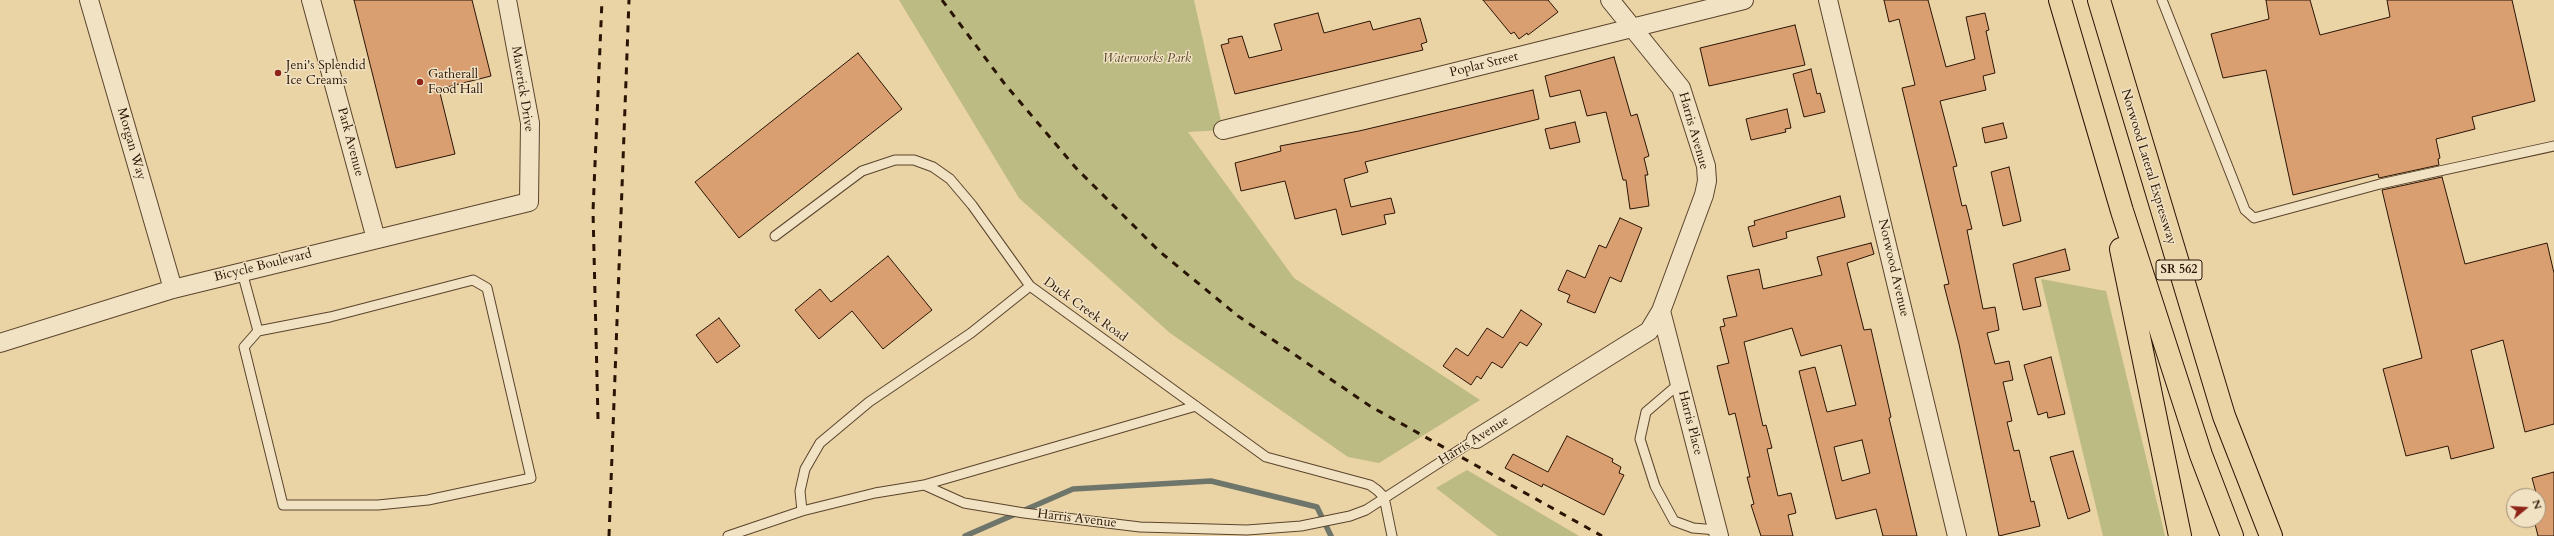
<!DOCTYPE html>
<html>
<head>
<meta charset="utf-8">
<style>
	body { margin:0 }
	#map { position:relative; width:2554px; height:536px; overflow:hidden; background:#ead3a5; font-family:Cardo,serif }
	canvas { display:block }
	.north { position:absolute; left:2506px; top:488px; width:40px; height:40px; box-sizing:border-box; background:#f1e2c4; border:1px solid #a19077; border-radius:50%; rotate:72deg; font-size:11px; font-weight:700; line-height:16px; text-align:center; color:#2a1404 }
	.north::after { content:''; display:block; margin:auto; width:14px; height:18px; background:#8f2418; clip-path:polygon(50% 0,100% 100%,50% 72%,0 100%) }
</style>
</head>
<body>
<div id="map">
<canvas width="2554" height="536"></canvas>
<div class="north">N</div>
</div>
<script>
const context = document.querySelector('canvas').getContext('2d');
context.lineJoin = 'round';
function paint(path, color) { context.fillStyle = color; context.fill(path, 'evenodd'); }
const poly = rows => new Path2D(rows.map(r => 'M' + r).join(''));
function trace(path, color, width, dash) { context.strokeStyle = color; context.lineWidth = width; context.lineCap = dash ? 'butt' : 'round'; context.setLineDash(dash || []); context.stroke(path); }
function drawText(font, color, halo, rows, align = 'center') {
  context.font = font + ' Cardo,serif'; context.lineWidth = 3; context.setLineDash([]); context.textBaseline = 'middle'; context.strokeStyle = halo; context.fillStyle = color; for (const [text, x, y, turn = 0] of rows) {
    context.save(); context.translate(x, y); context.rotate((+turn || 0) * Math.PI / 180); context.textAlign = isNaN(turn) ? turn : align; if (halo) context.strokeText(text, 0, 0); context.fillText(text, 0, 0); context.restore();
  }
}
const green = poly([
	[899,0,1194,0,1223,130,1188,132,1294,278,1480,400,1379,463,1348,457,1170,333,1019,198],
	[2041,279,2106,291,2165,536,2103,536],
	[1467,470,1579,536,1498,536,1436,488]
]);
const stream = poly([
	[965,536,1073,489,1211,481,1317,507,1331,536]
]);
const building = poly([
	[354,0,472,0,491,76,439,89,455,154,396,168,354,0],
	[1483,0,1548,0,1558,12,1528,35,1527,33,1519,39,1514,32,1511,34,1483,0],
	[1884,0,1928,0,1946,67,1975,59,1966,17,1985,13,1989,30,1986,31,1995,73,1983,76,1986,90,1940,101,1957,166,1953,167,1962,206,1966,205,1972,229,1967,230,1983,309,1995,307,1999,330,1987,333,1995,364,2009,361,2013,380,2003,382,2012,421,2007,422,2014,451,2019,450,2031,502,2034,501,2040,526,1999,536,1959,344,1944,285,1949,284,1902,88,1915,85,1899,19,1889,22,1884,0],
	[2266,0,2310,0,2320,35,2390,17,2387,0,2512,0,2535,101,2472,117,2475,129,2436,139,2440,158,2438,159,2439,165,2379,178,2378,174,2293,195,2266,70,2223,78,2211,34,2269,19,2266,0],
	[1318,13,1324,33,1370,21,1373,30,1420,18,1427,42,1421,44,1423,50,1235,94,1221,45,1229,43,1228,39,1242,36,1249,58,1282,50,1274,24,1318,13],
	[1795,25,1805,65,1709,86,1700,48,1795,25],
	[858,53,902,109,739,238,695,182,858,53],
	[1614,57,1631,116,1637,114,1649,156,1644,158,1648,175,1645,175,1649,206,1630,209,1626,180,1623,180,1606,112,1587,116,1580,90,1550,97,1545,76,1614,57],
	[1811,69,1817,94,1820,93,1825,112,1804,117,1793,74,1811,69],
	[1533,90,1539,119,1365,162,1368,172,1344,179,1351,207,1391,198,1395,213,1384,215,1386,224,1342,235,1336,209,1295,219,1285,181,1241,191,1235,163,1281,151,1280,146,1359,131,1533,90],
	[1787,109,1791,128,1785,129,1786,132,1751,140,1746,119,1787,109],
	[1575,122,1580,142,1550,149,1545,129,1575,122],
	[2003,123,2007,138,1985,143,1982,128,2003,123],
	[2009,167,2021,221,2003,226,1991,172,2009,167],
	[2442,177,2465,264,2547,243,2554,273,2554,424,2525,432,2503,340,2471,350,2494,448,2451,459,2448,446,2406,456,2383,369,2422,358,2382,190,2442,177],
	[1840,196,1845,217,1786,232,1787,238,1753,247,1748,227,1755,225,1754,221,1840,196],
	[1620,218,1642,228,1621,282,1610,277,1595,313,1567,302,1570,295,1558,290,1567,270,1585,278,1599,245,1606,248,1620,218],
	[1871,243,1874,254,1847,263,1864,330,1871,329,1891,417,1889,418,1917,536,1883,536,1876,509,1836,519,1799,371,1815,367,1827,412,1856,405,1841,345,1801,356,1792,328,1744,342,1763,426,1766,425,1772,448,1767,449,1778,496,1791,493,1796,513,1788,515,1793,536,1761,536,1751,505,1754,504,1747,477,1750,477,1735,413,1729,415,1717,366,1729,363,1720,327,1725,326,1723,319,1737,316,1727,276,1759,269,1763,289,1822,275,1817,257,1871,243],
	[1862,440,1870,473,1842,481,1834,447,1862,440],
	[2065,249,2070,270,2035,278,2041,306,2023,310,2013,264,2065,249],
	[888,256,932,310,883,349,852,311,819,339,795,310,820,289,831,302,888,256],
	[1521,310,1542,324,1527,346,1520,342,1502,368,1492,362,1481,379,1477,376,1471,385,1443,366,1456,348,1468,356,1487,328,1503,338,1521,310],
	[719,318,740,346,717,363,696,335,719,318],
	[2051,357,2065,414,2048,418,2047,412,2038,415,2024,365,2051,357],
	[1567,436,1613,459,1612,462,1621,467,1619,473,1624,475,1604,515,1543,484,1542,487,1505,468,1513,454,1548,472,1567,436],
	[2073,451,2090,511,2068,519,2050,457,2073,451],
	[2554,472,2554,536,2538,536,2534,520,2538,520,2538,516,2542,515,2532,478,2554,472]
]);
const lane = poly([
	[2162,0,2245,210,2254,218,2380,184,2554,146],
	[775,236,862,171,895,160,914,160,933,167,950,179,972,205,1030,286,1266,457,1370,485,1377,490,1384,497,1392,536],
	[242,272,258,331,330,317,473,280,487,288,531,478,428,500,378,505,283,505,244,347,258,331],
	[1680,383,1646,412,1640,439,1655,486,1674,521,1693,528,1717,530],
	[924,485,964,503,1024,513,1140,527,1247,530,1301,526,1350,516,1366,510,1476,439],
	[802,511,800,491,805,469,820,443,869,402,971,333,1030,286],
	[728,536,802,511,875,493,924,485,1196,406]
]);
const street = poly([
	[89,0,173,289],
	[311,0,376,239],
	[1828,0,1957,536],
	[1223,130,1744,0],
	[1661,311,1719,536],
	[0,343,173,289,529,202,530,123,507,0],
	[1476,439,1649,331,1661,311,1704,195,1707,181,1706,166,1681,88,1610,0]
]);
const highway = poly([
	[2060,0,2122,211,2201,455,2232,536],
	[2099,0,2224,416,2271,536],
	[2121,249,2180,536]
]);
const rail = poly([
	[942,0,1004,83,1076,168,1159,251,1238,316,1370,406,1602,536],
	[598,419,593,211,602,0],
	[609,536,629,0]
]);
const markers = [
	[278,73,4,"#8f2418"],
	[420,82,4,"#8f2418"]
];
const shields = [
	[2179,270,46]
];
const shieldNames = [
	["SR 562",2179,270]
];
const parkNames = [
	["Waterworks Park",1147,59]
];
const streetNames = [
	["Poplar Street",1484,65,-14],
	["Maverick Drive",522,89,81],
	["Harris Avenue",1693,131,74],
	["Park Avenue",350,142,75],
	["Morgan Way",131,144,74],
	["Norwood Lateral Expressway",2148,167,73],
	["Bicycle Boulevard",263,266,-14],
	["Norwood Avenue",1893,268,77],
	["Duck Creek Road",1085,310,36],
	["Harris Place",1690,423,76],
	["Harris Avenue",1474,441,-32],
	["Harris Avenue",1077,519,7]
];
const poiNames = [
	["Jeni's Splendid",286,66],
	["Ice Creams",286,81],
	["Gatherall",428,75],
	["Food Hall",428,90]
];
paint(green, '#bcbb83');
trace(stream, '#6e756b', 5.5);
paint(building, '#d99f71');
trace(building, '#2a1404', 1);
trace(lane, '#5a442c', 11);
trace(street, '#5a442c', 20);
trace(highway, '#2a1404', 24);
trace(lane, '#f1e2c4', 9);
trace(street, '#f1e2c4', 18);
trace(highway, '#ead3a5', 22);
trace(rail, '#2a1404', 3, [7, 7]);
for (const [x, y, r, color] of markers) { const dot = new Path2D(); dot.arc(x, y, r, 0, 2 * Math.PI); context.fillStyle = color; context.fill(dot); trace(dot, '#f1e2c4', 1.5); }
for (const [x, y, w] of shields) { const box = new Path2D(); box.roundRect(x - w / 2, y - 10, w, 20, 3); context.fillStyle = '#f1e2c4'; context.fill(box); trace(box, '#2a1404', 1); }
drawText('bold 12px', '#2a1404', null, shieldNames);
drawText('italic 13px', '#56462a', '#f1e2c4', parkNames);
drawText('13px', '#2a1404', '#f1e2c4', streetNames);
drawText('13px', '#2a1404', '#f1e2c4', poiNames, 'left');
</script>
</body>
</html>
